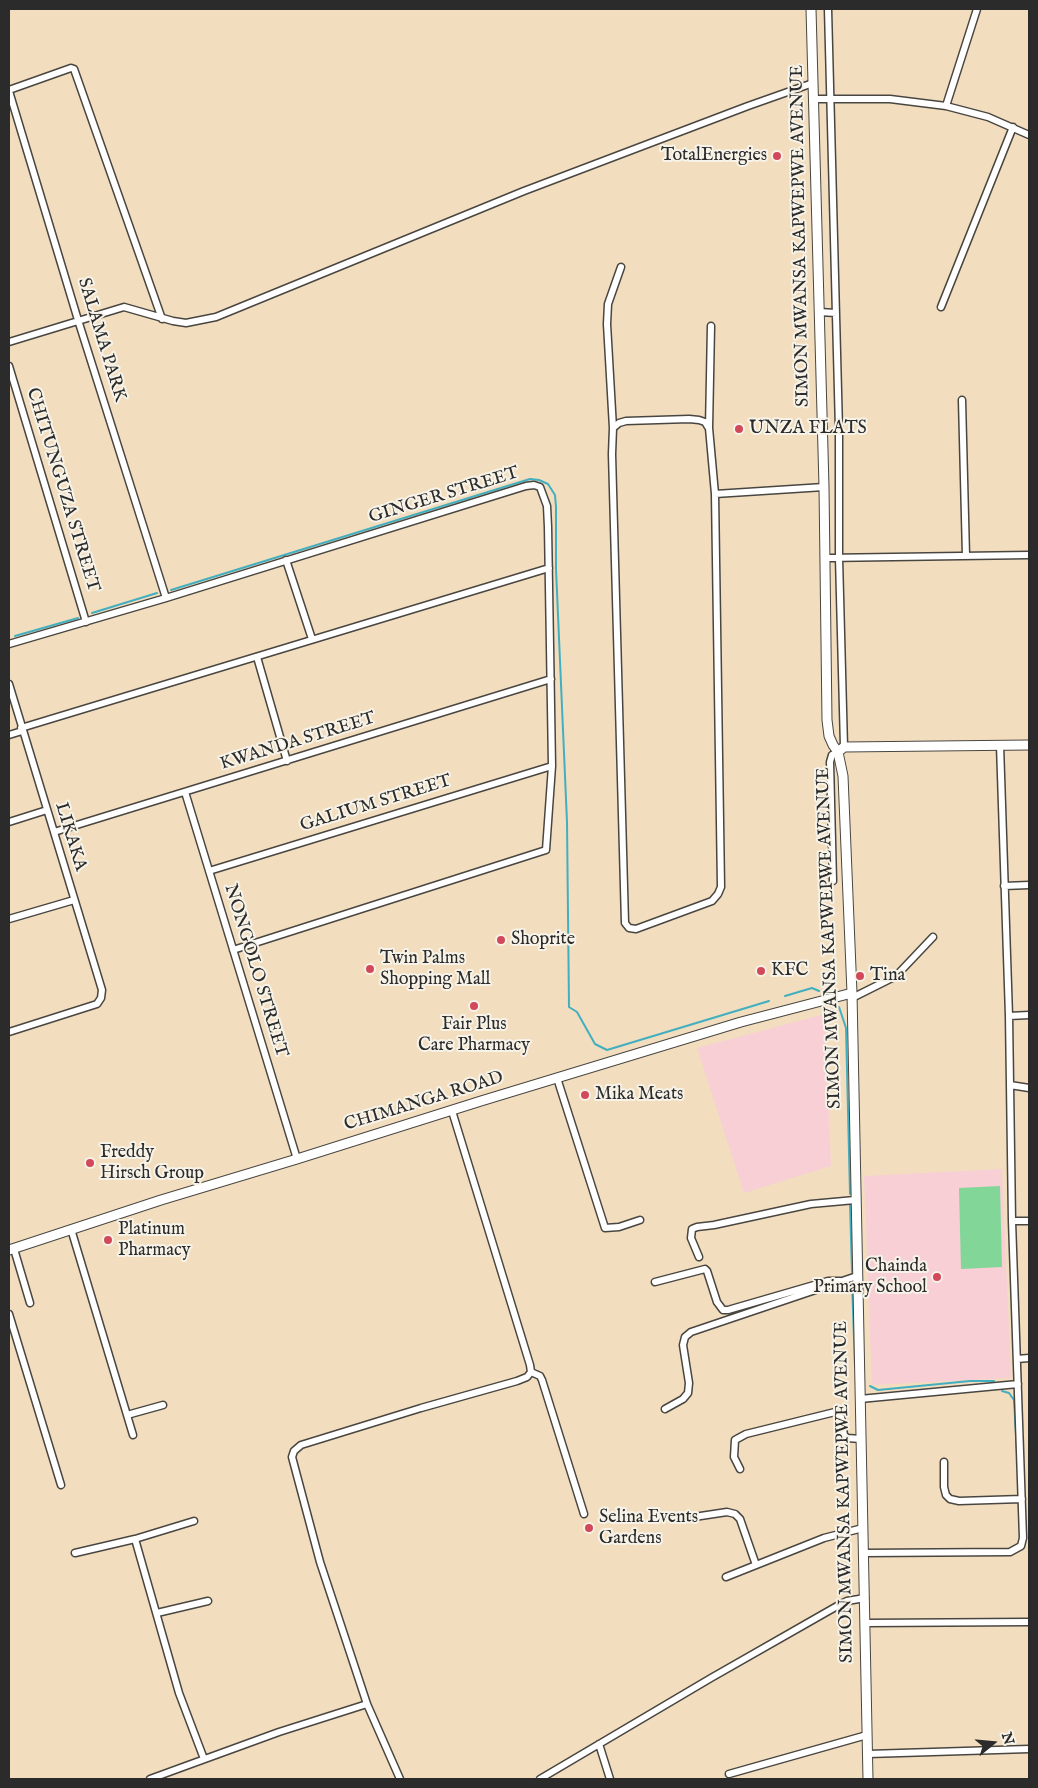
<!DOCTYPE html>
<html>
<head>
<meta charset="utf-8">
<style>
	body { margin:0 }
	#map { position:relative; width:1038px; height:1788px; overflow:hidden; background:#f2debf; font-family:"IM FELL English",serif }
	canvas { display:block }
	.frame { position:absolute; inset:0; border:10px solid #2b2b2b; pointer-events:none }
	.north { position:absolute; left:968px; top:1718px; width:50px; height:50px; -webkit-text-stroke:4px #f7f3e8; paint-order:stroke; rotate:73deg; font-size:14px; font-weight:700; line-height:20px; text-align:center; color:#2b2b2b }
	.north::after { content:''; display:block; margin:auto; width:18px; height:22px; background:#2b2b2b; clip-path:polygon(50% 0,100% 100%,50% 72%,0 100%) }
</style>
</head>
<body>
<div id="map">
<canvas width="1038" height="1788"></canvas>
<div class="frame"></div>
<div class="north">N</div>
</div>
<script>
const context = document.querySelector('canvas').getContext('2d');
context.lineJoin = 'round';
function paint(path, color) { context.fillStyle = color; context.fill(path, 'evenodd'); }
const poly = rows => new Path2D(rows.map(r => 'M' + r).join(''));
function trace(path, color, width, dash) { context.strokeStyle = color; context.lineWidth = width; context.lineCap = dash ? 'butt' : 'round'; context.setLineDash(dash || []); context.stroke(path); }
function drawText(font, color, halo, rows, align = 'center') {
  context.font = font + ' "IM FELL English",serif'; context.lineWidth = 4; context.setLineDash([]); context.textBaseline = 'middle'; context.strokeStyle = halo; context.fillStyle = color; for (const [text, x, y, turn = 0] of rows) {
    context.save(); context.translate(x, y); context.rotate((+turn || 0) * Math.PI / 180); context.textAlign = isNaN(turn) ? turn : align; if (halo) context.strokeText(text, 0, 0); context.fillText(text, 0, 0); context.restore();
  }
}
const built = poly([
	[825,1014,831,1166,744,1193,697,1048],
	[1002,1169,1011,1378,872,1385,864,1176]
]);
const green = poly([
	[1000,1186,1002,1267,961,1269,959,1188]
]);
const stream = poly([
	[171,590,530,479,539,480,548,484,555,495,556,507,556,569,567,822,569,1007,577,1012,595,1044,607,1050,769,1001],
	[92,613,157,593],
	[15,636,78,618],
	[785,996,812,988,819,991],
	[839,1007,846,1028,850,1194],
	[850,1204,852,1272],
	[852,1282,855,1367],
	[870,1386,878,1390,970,1381,994,1381],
	[1002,1391,1009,1393,1014,1400,1017,1452]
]);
const street = poly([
	[828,9,839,430,839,558,844,747],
	[9,90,71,68,74,69,162,319],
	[9,91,78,320,166,598],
	[813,99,890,99,946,106,988,117,1029,135],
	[946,106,977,9],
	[621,267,608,304,607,324,613,428,612,454,625,923,629,928,636,929,712,901,718,894,721,887,715,494,709,428,711,326],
	[941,307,1013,127],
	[819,312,836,313],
	[9,342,124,307,173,321,186,323,216,317,524,191,748,106,813,83],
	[9,366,86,622],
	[962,400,966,556],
	[613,428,619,423,626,421,689,419,699,420,705,422,708,427],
	[715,494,824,487],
	[825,558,1029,555],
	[286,560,312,639],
	[9,644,166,598,526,486,534,485,540,487,547,506,548,527,552,766,546,850,233,950],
	[257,657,287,761],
	[9,684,102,990,101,998,97,1004,9,1032],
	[21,728,549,568],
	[9,735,22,731],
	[185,792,297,1159],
	[9,822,47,810],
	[54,832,551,679],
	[209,871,552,766],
	[833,881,830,762,832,755,838,752],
	[1004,886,1029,885],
	[9,919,74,900],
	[852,998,896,976,933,937],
	[1009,1016,1029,1015],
	[557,1078,605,1228,619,1227,640,1220],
	[1010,1085,1029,1088],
	[1012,1221,1029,1221],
	[71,1229,133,1435],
	[14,1249,30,1303],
	[699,1257,691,1238,692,1229,697,1227,714,1225,811,1204,855,1200],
	[655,1282,705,1269,707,1271,717,1302,723,1310,728,1310,828,1281,840,1281],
	[9,1314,61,1485],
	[1017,1359,1029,1358],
	[531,1372,540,1376,542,1380,584,1514],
	[860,1399,1018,1384],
	[665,1409,683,1399,688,1393,689,1383,683,1345,685,1337,691,1332,857,1276],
	[127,1415,163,1405],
	[944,1462,944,1487,946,1495,950,1499,959,1501,1022,1499],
	[740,1469,734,1457,735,1440,746,1434,835,1412,839,1413,841,1417,844,1435,847,1438,861,1439],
	[694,1517,727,1512,735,1514,740,1519,756,1565],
	[135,1539,179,1693,204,1759],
	[75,1553,135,1539,194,1521],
	[863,1553,1010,1552,1021,1546,1023,1538,1012,1221,1009,1016,1000,745],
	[726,1577,824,1538,863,1528],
	[157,1613,208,1601],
	[865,1623,1029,1622],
	[367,1704,400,1779],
	[599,1744,610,1779],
	[868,1754,1029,1749],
	[729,1774,867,1735],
	[150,1779,279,1732,367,1704,320,1562,292,1457,294,1451,301,1445,421,1408,517,1381,527,1377,531,1372,530,1365,452,1111],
	[540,1779,711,1678,839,1605,847,1601,865,1598]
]);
const secondary = poly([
	[811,9,824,487,827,720,829,736,833,745,838,752,843,776,852,993,868,1779],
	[838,752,844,747,1029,745],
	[9,1250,161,1200,297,1159,481,1101,741,1022,852,993]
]);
const markers = [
	[777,156,5,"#d1495b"],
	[739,429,5,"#d1495b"],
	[501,940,5,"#d1495b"],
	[370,969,5,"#d1495b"],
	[761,971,5,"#d1495b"],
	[860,976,5,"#d1495b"],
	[474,1006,5,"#d1495b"],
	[585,1095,5,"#d1495b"],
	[90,1163,5,"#d1495b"],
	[108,1240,5,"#d1495b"],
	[937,1277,5,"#d1495b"],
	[589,1528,5,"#d1495b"]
];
const poiNames = [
	["TotalEnergies",767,156,"right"],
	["UNZA FLATS",749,429],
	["Shoprite",511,940],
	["Twin Palms",380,959],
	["Shopping Mall",380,980],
	["KFC",771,971],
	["Tina",870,976],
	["Fair Plus",474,1025,"center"],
	["Care Pharmacy",474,1046,"center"],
	["Mika Meats",595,1095],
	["Freddy",100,1153],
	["Hirsch Group",100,1174],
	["Platinum",118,1230],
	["Pharmacy",118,1251],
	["Chainda",927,1267,"right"],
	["Primary School",927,1288,"right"],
	["Selina Events",599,1518],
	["Gardens",599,1539]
];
const streetNames = [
	["SIMON MWANSA KAPWEPWE AVENUE",801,236,-91],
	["SALAMA PARK",101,340,73],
	["CHITUNGUZA STREET",62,490,73],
	["GINGER STREET",444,496,-17],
	["KWANDA STREET",298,742,-17],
	["GALIUM STREET",376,804,-17],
	["LIKAKA",70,837,73],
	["SIMON MWANSA KAPWEPWE AVENUE",830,938,-92],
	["NONGOLO STREET",255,971,73],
	["CHIMANGA ROAD",424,1102,-17],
	["SIMON MWANSA KAPWEPWE AVENUE",845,1492,-91]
];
paint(built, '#f7cfd4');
paint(green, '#81d698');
trace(stream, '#42afc0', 2);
trace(street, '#494641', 9);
trace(secondary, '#494641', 11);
trace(street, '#fff', 6);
trace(secondary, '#fff', 9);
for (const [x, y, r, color] of markers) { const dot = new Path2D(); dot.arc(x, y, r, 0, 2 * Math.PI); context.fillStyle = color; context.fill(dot); trace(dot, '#f7f3e8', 2); }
drawText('18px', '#2b2b2b', '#f7f3e8', poiNames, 'left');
drawText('18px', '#2b2b2b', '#f7f3e8', streetNames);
</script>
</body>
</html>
